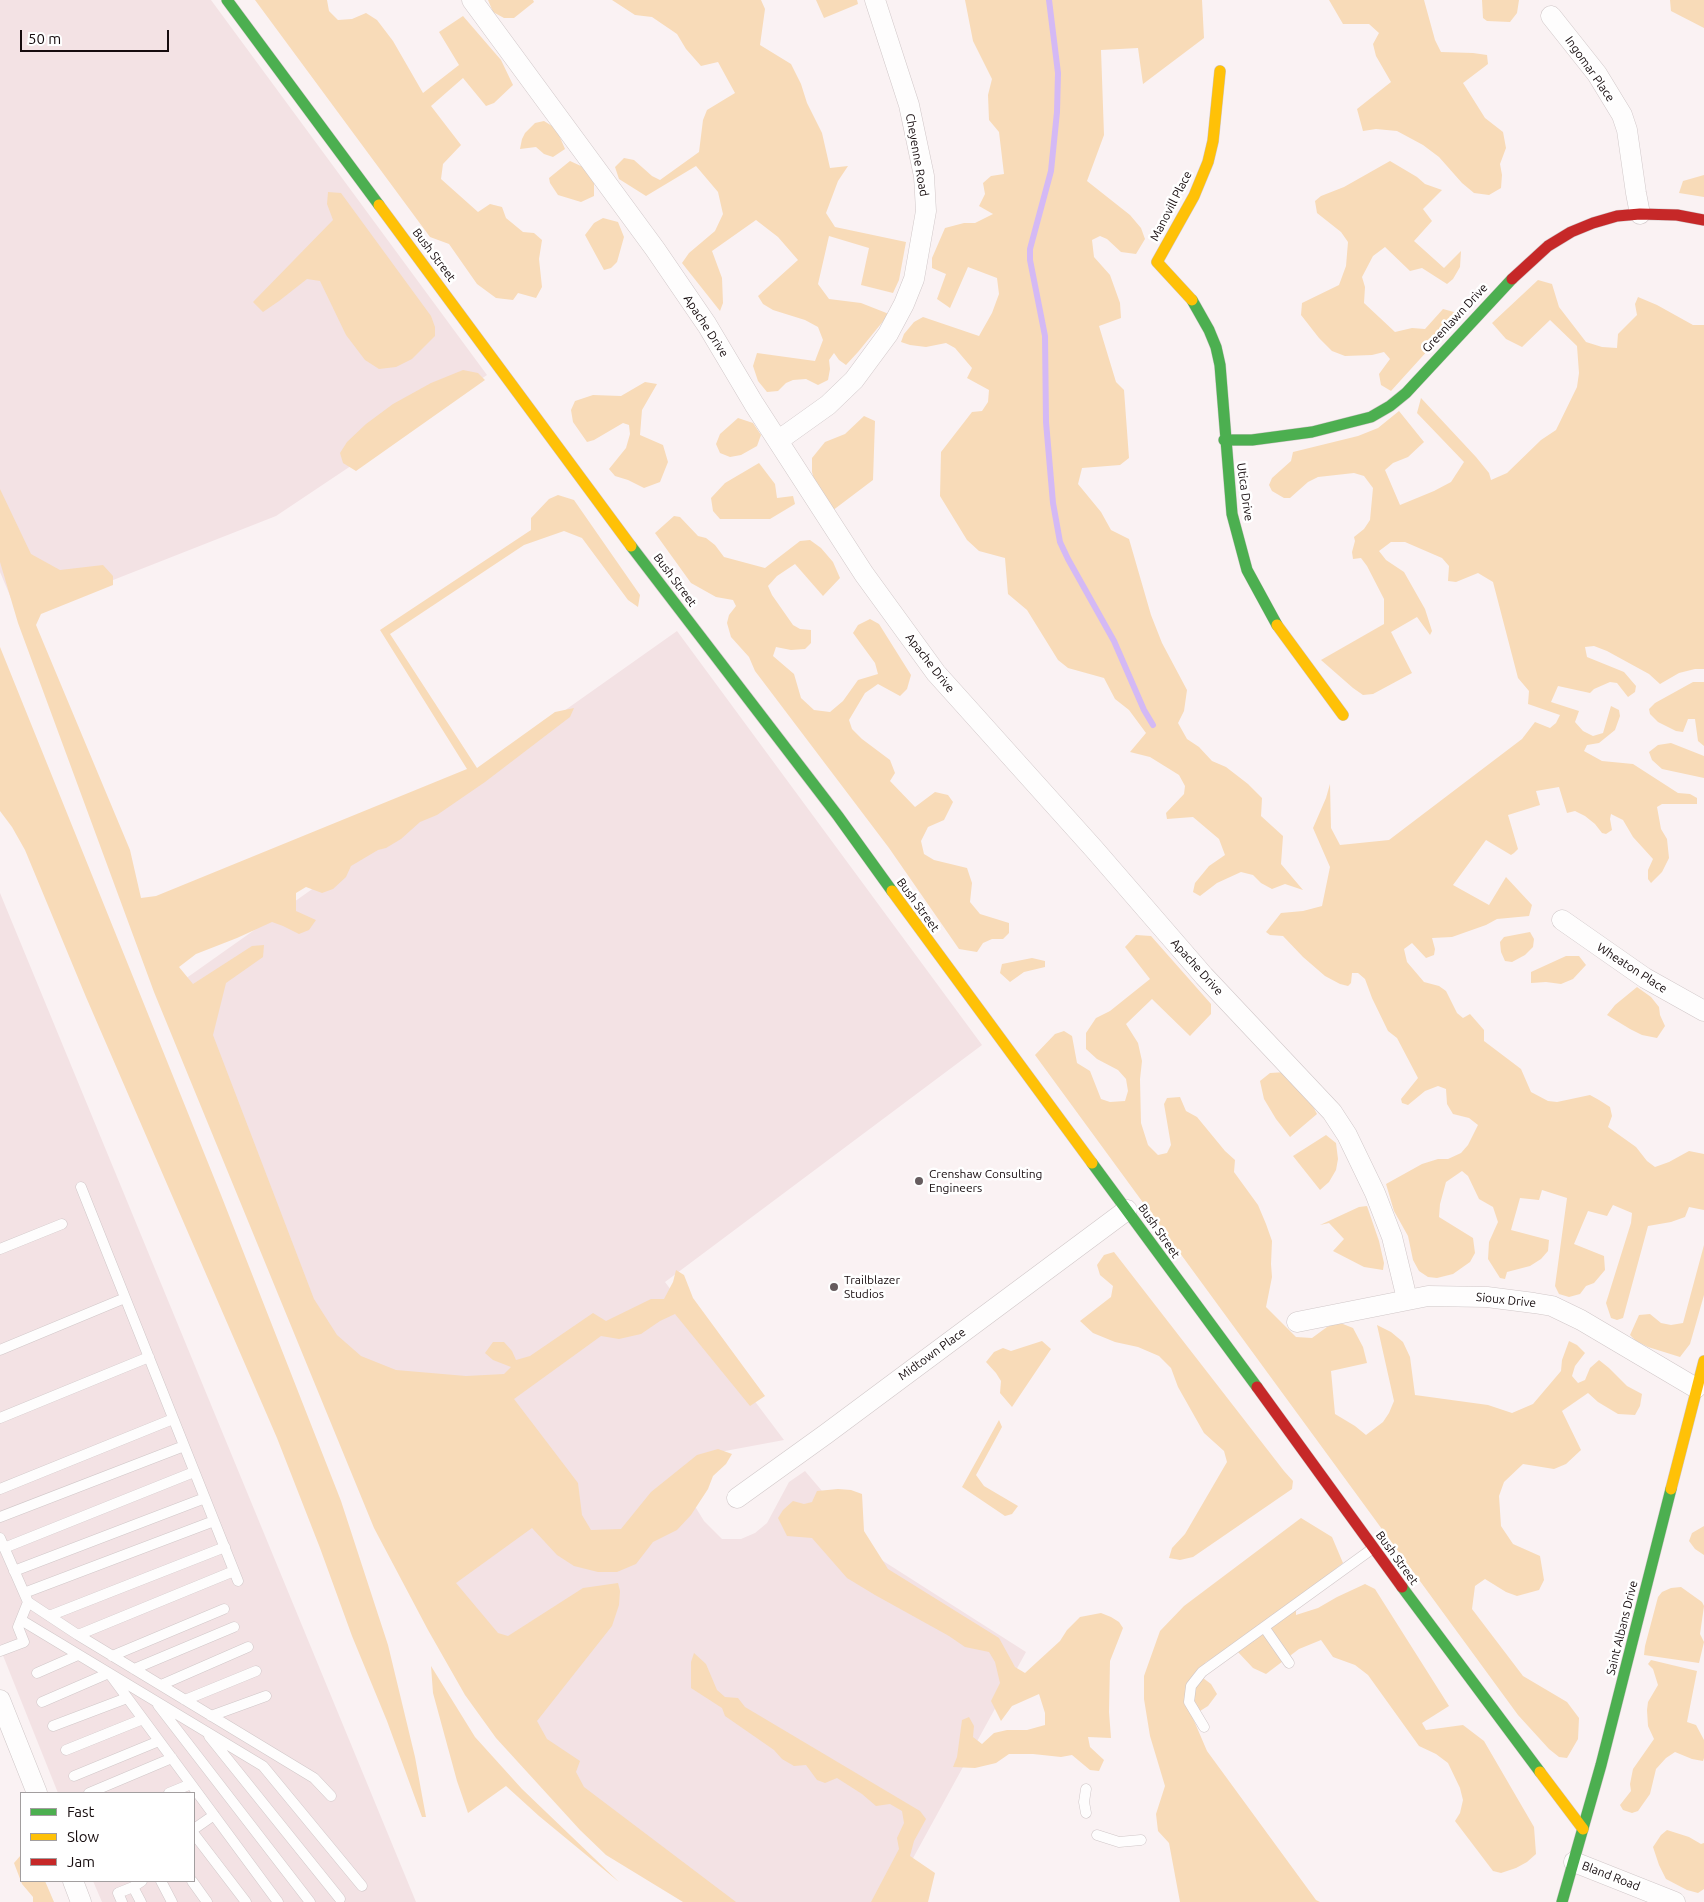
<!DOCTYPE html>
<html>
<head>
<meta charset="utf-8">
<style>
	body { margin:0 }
	#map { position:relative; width:1704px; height:1902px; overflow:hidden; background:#faf2f3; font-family:Ubuntu,sans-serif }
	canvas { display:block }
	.legend { position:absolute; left:20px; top:1792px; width:175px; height:90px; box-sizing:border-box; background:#fff; border:1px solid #a29e9f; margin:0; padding:6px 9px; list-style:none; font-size:15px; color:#160c0e }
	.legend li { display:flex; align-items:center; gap:10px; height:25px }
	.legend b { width:25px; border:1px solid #a29e9f }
	.scale { position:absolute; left:20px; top:30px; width:149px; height:22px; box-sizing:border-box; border:2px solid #160c0e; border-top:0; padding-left:6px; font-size:15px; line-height:18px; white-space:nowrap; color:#160c0e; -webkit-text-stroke:4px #fff; paint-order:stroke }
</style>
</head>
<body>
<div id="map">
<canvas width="1704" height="1902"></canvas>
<ul class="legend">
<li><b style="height:6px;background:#4caf50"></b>Fast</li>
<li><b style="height:6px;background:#ffc107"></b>Slow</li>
<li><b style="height:6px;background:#c62828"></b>Jam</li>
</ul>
<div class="scale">50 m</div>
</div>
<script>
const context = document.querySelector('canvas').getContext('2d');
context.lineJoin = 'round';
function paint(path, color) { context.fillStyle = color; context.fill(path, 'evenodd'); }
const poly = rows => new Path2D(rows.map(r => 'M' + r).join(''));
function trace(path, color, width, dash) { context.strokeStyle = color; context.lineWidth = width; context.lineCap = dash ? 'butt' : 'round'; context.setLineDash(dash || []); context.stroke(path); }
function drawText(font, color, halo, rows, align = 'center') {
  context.font = font + ' Ubuntu,sans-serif'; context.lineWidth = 5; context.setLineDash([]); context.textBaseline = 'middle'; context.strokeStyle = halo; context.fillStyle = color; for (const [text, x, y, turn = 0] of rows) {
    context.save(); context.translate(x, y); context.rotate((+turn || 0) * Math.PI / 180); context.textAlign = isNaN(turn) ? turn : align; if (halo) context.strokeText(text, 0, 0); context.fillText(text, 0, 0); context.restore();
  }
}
const built = poly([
	[0,0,211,0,487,375,276,516,19,617,0,572],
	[677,631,982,1045,665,1282,784,1440,725,1451,705,1461,693,1503,704,1521,722,1539,741,1539,755,1533,767,1523,789,1482,805,1471,880,1559,1026,1652,889,1902,712,1902,634,1859,453,1646,178,984],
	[0,893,416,1902,102,1902,93,1881,194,1881,194,1793,58,1793,0,1648]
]);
const green = poly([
	[255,0,327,0,329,11,338,20,352,19,366,13,377,20,393,41,423,93,459,65,439,32,463,16,501,60,513,85,494,103,486,106,463,78,431,106,461,145,443,164,441,179,478,212,490,204,502,207,506,218,523,232,534,233,542,240,539,259,542,287,536,298,518,293,513,300,496,298,477,284,449,244,430,237],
	[488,0,533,0,534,2,514,18,504,18,493,12],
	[612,0,761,0,765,9,760,45,791,64,801,84,807,103,822,133,830,168,848,166,838,181,826,213,835,227,906,242,899,280,893,293,861,285,869,248,829,236,818,284,829,299,861,303,889,314,858,352,846,365,839,360,834,353,829,360,830,369,828,380,818,385,806,379,793,380,786,383,778,391,767,392,758,381,753,366,757,353,815,361,823,340,818,327,805,320,773,310,763,304,758,296,798,260,778,237,756,220,712,251,722,278,723,303,720,311,682,263,689,253,715,231,723,214,718,192,696,166,646,196,619,179,615,167,624,158,634,160,652,176,660,180,699,152,703,120,707,110,735,93,718,62,701,66,686,49,677,34,652,17,635,15],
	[816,0,857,0,858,4,824,18],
	[965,0,1202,0,1204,38,1143,84,1138,48,1101,50,1104,135,1087,181,1130,215,1141,228,1145,239,1136,254,1121,252,1107,239,1100,236,1092,240,1094,257,1110,275,1120,303,1121,318,1099,326,1116,382,1124,390,1129,458,1120,465,1082,468,1078,484,1101,512,1111,530,1129,539,1151,615,1162,643,1187,690,1184,711,1178,723,1187,739,1199,747,1212,761,1226,767,1248,784,1262,798,1261,816,1283,836,1281,864,1303,890,1285,884,1272,889,1261,883,1253,875,1241,872,1217,883,1200,896,1193,892,1195,883,1209,866,1225,855,1219,839,1193,817,1167,819,1166,813,1184,794,1185,786,1179,775,1150,757,1130,752,1146,733,1129,710,1115,699,1104,678,1068,668,1058,660,1027,610,1008,594,1005,558,979,551,967,540,940,496,941,452,972,412,982,411,988,402,989,390,967,378,972,368,955,348,946,343,926,347,910,345,901,342,904,334,914,322,923,317,979,336,992,313,999,294,997,278,968,267,950,308,937,299,946,274,932,268,932,258,945,228,964,223,975,223,993,214,979,206,985,194,983,183,991,176,1004,174,999,132,989,120,988,95,992,79,973,41],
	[1329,0,1424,0,1435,40,1441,52,1473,53,1487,55,1488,64,1463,83,1485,118,1503,132,1506,148,1500,164,1502,175,1501,188,1489,195,1474,193,1462,183,1439,157,1423,145,1397,131,1376,129,1363,131,1357,109,1391,82,1376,56,1373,44,1379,33,1369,24,1343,24],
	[1482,0,1519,0,1517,13,1510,22,1487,21,1483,18],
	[1670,0,1704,0,1704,28,1671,11],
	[544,121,552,126,559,135,565,149,553,157,544,154,536,147,520,149,522,139,525,133,535,123],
	[570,161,583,167,594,183,594,196,581,202,558,195,550,183,549,178],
	[1390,161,1417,177,1425,184,1442,190,1423,209,1432,221,1414,241,1444,268,1461,251,1460,267,1453,279,1447,284,1422,268,1410,271,1385,247,1373,256,1362,277,1365,287,1364,303,1395,332,1412,328,1425,329,1443,309,1454,312,1458,317,1391,391,1381,385,1379,374,1390,359,1384,352,1372,355,1345,356,1332,351,1319,338,1301,315,1302,303,1339,285,1346,266,1348,242,1341,232,1317,213,1315,201,1321,196,1344,187],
	[1704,175,1704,197,1679,193,1683,181],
	[328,192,341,193,431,316,435,327,435,336,412,359,396,367,379,369,365,360,346,335,320,281,307,279,279,301,263,312,253,302,333,220,327,204],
	[603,218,618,222,624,237,617,262,611,268,604,270,585,235,594,223],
	[1538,280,1552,284,1559,307,1586,342,1602,347,1617,348,1618,334,1637,315,1635,304,1638,297,1657,305,1693,325,1704,325,1704,669,1695,669,1679,673,1660,684,1649,674,1607,651,1594,646,1585,647,1587,657,1624,672,1636,686,1635,692,1628,697,1617,683,1610,682,1594,689,1590,693,1558,686,1551,702,1579,711,1575,722,1583,731,1593,736,1603,733,1611,706,1619,710,1620,716,1615,730,1599,743,1587,745,1584,751,1602,761,1633,764,1678,793,1690,794,1697,798,1697,804,1662,804,1657,807,1661,829,1667,839,1669,858,1662,872,1651,883,1648,879,1648,870,1653,859,1633,837,1623,820,1611,814,1610,819,1612,830,1606,834,1602,833,1595,824,1585,816,1575,811,1567,813,1559,787,1536,791,1540,805,1508,815,1518,849,1514,853,1511,855,1486,840,1453,885,1489,905,1506,877,1532,905,1529,916,1497,919,1486,925,1452,937,1432,938,1435,949,1434,955,1426,958,1412,943,1404,949,1407,962,1424,982,1439,986,1446,991,1457,1013,1463,1018,1470,1014,1484,1030,1484,1041,1521,1069,1531,1092,1548,1101,1557,1102,1590,1095,1599,1100,1610,1107,1612,1116,1608,1127,1636,1147,1647,1161,1655,1167,1669,1162,1689,1151,1704,1154,1704,1210,1689,1207,1685,1217,1671,1222,1648,1226,1623,1318,1617,1320,1611,1318,1606,1303,1631,1223,1632,1213,1613,1205,1607,1216,1588,1211,1574,1244,1604,1256,1605,1270,1594,1283,1586,1286,1580,1294,1569,1297,1559,1294,1555,1286,1567,1198,1542,1190,1539,1200,1520,1198,1511,1230,1549,1240,1548,1251,1541,1259,1530,1266,1507,1272,1505,1279,1500,1278,1488,1259,1489,1242,1498,1222,1493,1207,1479,1199,1468,1176,1462,1171,1446,1182,1440,1204,1439,1217,1473,1238,1475,1253,1470,1262,1453,1274,1437,1278,1428,1277,1419,1271,1413,1260,1408,1236,1394,1211,1386,1184,1422,1164,1438,1159,1448,1159,1461,1153,1468,1145,1478,1125,1469,1118,1453,1114,1447,1104,1446,1089,1438,1086,1425,1091,1408,1105,1402,1103,1401,1099,1418,1078,1397,1038,1388,1031,1372,998,1365,979,1358,973,1352,973,1351,983,1348,986,1340,984,1325,976,1303,957,1283,936,1270,935,1266,932,1281,913,1303,911,1322,906,1330,867,1313,828,1326,798,1330,784,1331,828,1340,845,1389,840,1522,739,1535,722,1550,728,1556,723,1560,715,1528,704,1529,691,1518,678,1493,582,1478,573,1456,582,1448,581,1449,566,1442,558,1405,542,1391,542,1379,551,1386,560,1404,572,1425,609,1432,631,1430,635,1417,617,1391,632,1412,673,1373,694,1363,695,1353,688,1321,660,1384,624,1384,599,1367,566,1361,558,1353,559,1352,552,1355,541,1354,537,1364,529,1370,520,1373,488,1364,476,1354,473,1318,477,1308,482,1290,498,1284,498,1272,491,1269,485,1272,478,1291,461,1293,452,1358,436,1378,428,1399,411,1424,442,1408,457,1393,463,1385,470,1400,505,1434,491,1451,482,1464,462,1417,413,1421,398,1476,457,1489,473,1491,480,1507,473,1541,440,1556,430,1577,387,1579,373,1577,346,1550,320,1522,347,1506,339,1492,323],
	[463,370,478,373,485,380,356,471,343,463,340,453,347,442,366,424,393,404,431,383],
	[645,382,657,384,642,410,640,435,663,445,668,462,660,482,644,488,628,480,615,476,609,469,626,448,630,434,629,425,623,423,594,440,587,442,573,422,571,410,575,401,593,395,621,396],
	[864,416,875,421,873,480,828,514,818,495,812,472,812,458,825,442,845,434],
	[738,418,753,423,761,435,757,446,741,455,730,457,720,453,716,444,720,434],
	[759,463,775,484,777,498,793,496,795,504,770,519,720,519,713,511,711,498,725,483],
	[0,489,31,554,60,570,103,565,113,576,113,585,41,614,36,625,130,850,141,898,156,896,467,769,380,630,531,530,531,518,549,499,558,495,574,500,640,595,638,607,628,600,582,538,564,531,524,545,390,634,477,768,555,712,574,708,570,717,485,782,437,815,420,822,401,839,386,848,378,850,351,866,346,877,333,889,322,893,306,887,296,893,296,911,316,920,309,930,299,934,283,926,272,922,237,938,196,954,179,967,193,984,252,946,264,945,263,957,226,983,213,1035,314,1299,337,1335,361,1356,396,1370,466,1376,504,1374,511,1367,493,1360,485,1353,493,1342,504,1342,512,1351,516,1360,530,1356,593,1313,606,1321,651,1299,664,1299,673,1282,676,1270,684,1275,693,1298,765,1396,750,1406,675,1314,660,1321,641,1334,619,1339,601,1336,514,1399,578,1483,582,1515,591,1530,621,1529,651,1492,697,1455,718,1449,732,1454,726,1464,713,1476,708,1489,691,1515,677,1530,653,1542,636,1564,617,1572,598,1572,574,1566,557,1555,532,1528,456,1583,498,1633,508,1636,583,1588,618,1583,620,1591,619,1605,612,1626,537,1721,547,1739,580,1761,576,1772,584,1787,736,1902,683,1902,606,1855,580,1830,496,1738,465,1695,428,1630,374,1528,154,992,18,623,0,562],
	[674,516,680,517,698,536,706,538,715,545,724,557,765,568,800,541,810,540,821,548,833,562,840,578,823,596,795,564,777,576,768,586,772,595,793,625,800,629,811,630,811,643,805,649,791,650,776,647,773,656,794,674,801,698,814,710,830,712,843,701,858,680,878,674,875,663,853,633,858,625,870,619,879,624,911,675,907,689,900,696,878,684,865,693,849,720,852,729,862,739,890,760,895,773,890,781,915,807,935,792,948,795,953,802,944,820,928,827,921,841,924,854,934,860,967,868,972,883,970,902,980,914,1009,923,1009,933,1003,939,992,939,983,943,977,952,959,949,889,848,755,671,749,657,731,637,727,623,729,615,736,606,733,600,716,597,691,583,655,533],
	[0,647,221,1195,341,1501,388,1645,415,1757,426,1817,422,1817,387,1721,352,1636,320,1548,277,1438,86,997,25,850,12,827,0,811],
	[1693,682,1704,682,1704,746,1698,741,1695,719,1688,719,1683,732,1676,731,1658,722,1650,714,1649,709,1655,703],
	[1671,743,1704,756,1704,778,1662,769,1652,760,1649,752,1658,745],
	[1530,932,1534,939,1533,947,1525,955,1512,962,1505,961,1501,952,1500,942,1504,937],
	[1136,935,1151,936,1211,1004,1211,1014,1190,1036,1152,999,1126,1024,1138,1043,1142,1061,1140,1079,1141,1123,1148,1145,1158,1155,1167,1153,1171,1145,1164,1104,1167,1098,1180,1097,1186,1111,1197,1117,1225,1151,1235,1160,1234,1172,1258,1205,1266,1224,1272,1241,1271,1264,1272,1277,1266,1307,1296,1337,1312,1338,1327,1327,1338,1322,1353,1328,1363,1347,1367,1363,1331,1371,1335,1414,1355,1426,1366,1435,1383,1422,1389,1413,1394,1401,1377,1325,1391,1332,1403,1342,1410,1357,1415,1395,1488,1405,1512,1413,1533,1404,1561,1371,1562,1360,1569,1341,1577,1345,1585,1353,1575,1366,1572,1376,1578,1383,1585,1380,1590,1368,1599,1360,1609,1368,1627,1386,1642,1394,1640,1406,1635,1415,1618,1414,1598,1402,1588,1393,1562,1411,1581,1450,1566,1464,1554,1469,1523,1464,1504,1482,1499,1496,1501,1526,1513,1544,1540,1556,1544,1580,1539,1590,1517,1596,1506,1592,1485,1579,1475,1586,1472,1609,1523,1676,1567,1702,1579,1718,1578,1739,1567,1758,1559,1757,1549,1749,1518,1715,1035,1055,1055,1034,1064,1031,1072,1036,1077,1063,1090,1071,1101,1099,1110,1102,1125,1101,1128,1091,1126,1079,1118,1070,1097,1059,1086,1049,1086,1033,1096,1018,1110,1011,1150,979,1125,947],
	[1566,956,1579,956,1586,965,1573,979,1561,984,1546,982,1531,983,1531,972],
	[1032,958,1045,961,1045,967,1024,972,1010,982,1000,973,1002,964],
	[1637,987,1651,997,1659,1007,1660,1015,1665,1026,1657,1038,1642,1035,1630,1029,1607,1015,1615,1005],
	[1286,1072,1314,1108,1317,1114,1290,1137,1276,1119,1264,1099,1260,1081,1270,1073],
	[1326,1135,1336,1143,1338,1159,1336,1170,1329,1182,1320,1190,1293,1156],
	[1367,1206,1379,1241,1384,1263,1383,1270,1364,1267,1333,1251,1344,1239,1329,1223,1320,1225,1359,1207],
	[1704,1245,1704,1295,1690,1344,1680,1357,1648,1347,1636,1341,1630,1335,1639,1315,1650,1314,1661,1323,1671,1325,1683,1323],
	[1114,1252,1284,1471,1293,1481,1292,1489,1193,1557,1180,1560,1169,1558,1172,1548,1185,1534,1227,1462,1224,1451,1204,1433,1178,1387,1171,1368,1159,1356,1138,1347,1115,1342,1093,1333,1080,1321,1111,1297,1113,1286,1100,1275,1097,1265,1104,1255],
	[1042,1341,1051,1349,1012,1407,1000,1393,1001,1381,996,1373,986,1362,994,1352,1003,1348,1011,1351],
	[999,1420,1002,1427,976,1475,984,1486,1018,1506,1012,1514,1005,1516,962,1487],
	[838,1489,851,1490,862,1494,864,1531,888,1569,999,1638,1015,1667,1025,1673,1060,1641,1067,1630,1080,1617,1101,1613,1111,1617,1119,1622,1123,1628,1110,1661,1109,1712,1111,1738,1088,1737,1090,1747,1104,1760,1099,1771,1090,1770,1072,1755,1061,1757,1033,1754,1009,1754,996,1763,975,1768,953,1767,957,1757,962,1720,969,1717,974,1726,973,1737,982,1744,994,1733,1007,1730,1027,1730,1045,1725,1045,1713,1039,1694,1012,1706,1001,1721,991,1701,1000,1683,995,1662,989,1652,965,1647,949,1636,875,1595,847,1578,812,1538,787,1536,778,1518,783,1510,793,1501,804,1504,812,1502,817,1491],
	[1301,1518,1332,1537,1343,1563,1296,1600,1296,1615,1318,1608,1337,1597,1365,1584,1375,1589,1449,1706,1422,1723,1426,1730,1463,1725,1484,1741,1534,1827,1536,1854,1527,1862,1516,1868,1501,1873,1493,1871,1455,1821,1460,1813,1463,1800,1460,1788,1448,1763,1436,1754,1419,1746,1368,1675,1355,1665,1333,1657,1321,1640,1299,1649,1266,1674,1253,1668,1237,1651,1228,1649,1206,1662,1200,1671,1203,1678,1211,1684,1217,1694,1208,1706,1192,1716,1207,1751,1316,1900,1320,1902,1180,1902,1169,1843,1158,1831,1156,1814,1165,1786,1150,1736,1144,1699,1144,1676,1160,1631,1184,1606],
	[1704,1526,1704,1555,1695,1549,1689,1541,1692,1533],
	[1681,1587,1702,1602,1704,1606,1700,1634,1704,1642,1699,1663,1644,1655,1645,1646,1658,1597,1662,1592,1671,1588],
	[694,1653,706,1664,717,1690,725,1697,738,1698,745,1707,920,1811,926,1819,914,1841,910,1856,935,1873,928,1902,871,1902,899,1849,897,1838,904,1823,902,1811,890,1804,876,1806,862,1794,837,1778,825,1783,817,1780,806,1765,794,1766,782,1759,774,1750,725,1716,722,1708,691,1688,691,1662],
	[1651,1660,1697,1671,1687,1722,1696,1725,1704,1740,1704,1758,1703,1761,1692,1759,1675,1752,1666,1758,1656,1769,1650,1794,1638,1811,1632,1813,1623,1810,1620,1805,1631,1791,1630,1784,1633,1769,1654,1739,1648,1726,1647,1710,1648,1702,1658,1685,1653,1669,1648,1664],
	[431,1666,475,1737,522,1789,619,1882,539,1816,506,1786,468,1813,457,1781,433,1693],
	[1667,1830,1689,1837,1701,1844,1704,1843,1704,1889,1698,1893,1687,1890,1666,1879,1659,1865,1653,1847,1661,1835],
	[21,1855,21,1881,45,1881,54,1902,33,1902,33,1897,22,1884,14,1863]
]);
const stream = poly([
	[1049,0,1058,73,1057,112,1051,171,1030,249,1030,260,1045,336,1046,422,1053,503,1060,542,1068,559,1114,641,1144,710,1153,725]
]);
const lane = poly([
	[81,1187,238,1581],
	[0,1249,62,1224],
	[0,1350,125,1298],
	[0,1418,149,1357],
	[0,1489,173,1419],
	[0,1517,184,1446],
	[0,1538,28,1602,78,1635,314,1778,331,1796],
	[4,1548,194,1472],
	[14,1571,205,1498],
	[24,1593,214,1521],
	[49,1616,225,1547],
	[21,1620,263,1766,362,1886],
	[1264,1627,1289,1663],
	[78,1635,234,1571],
	[0,1651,24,1642,18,1627,28,1602],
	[112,1656,224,1609],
	[134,1669,234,1627],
	[37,1673,78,1655],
	[161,1685,248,1647],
	[185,1700,256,1671],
	[42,1702,109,1673,278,1902],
	[158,1705,310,1902],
	[211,1716,266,1696],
	[53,1726,127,1698],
	[1204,1727,1189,1702,1191,1686,1202,1672,1372,1549],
	[209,1736,340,1899],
	[66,1750,143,1719],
	[74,1776,159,1741],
	[89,1793,172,1758],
	[169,1793,191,1784],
	[1086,1813,1084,1802,1086,1789],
	[194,1829,214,1815],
	[194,1834,246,1902],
	[1097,1835,1119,1842,1141,1840],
	[161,1881,172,1902],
	[192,1881,207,1902],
	[133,1887,141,1902],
	[122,1902,118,1893,133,1887,142,1881]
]);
const street = poly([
	[472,0,655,249,707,325,754,404,864,574,936,673,1094,849,1204,976,1332,1112,1347,1135,1375,1193,1392,1237,1407,1299],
	[1551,16,1597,74,1622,115,1627,130,1636,193,1640,214],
	[779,440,828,405,854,380,888,334,904,304,914,279,926,211,924,176,909,105,875,0],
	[1562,920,1645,978,1704,1011],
	[1297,1322,1428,1296,1487,1297,1534,1303,1552,1306,1581,1320,1696,1388],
	[737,1498,826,1434,1127,1210],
	[0,1700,37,1793],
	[1574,1862,1675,1902],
	[73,1881,81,1902]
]);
const fast = poly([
	[227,0,379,205],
	[1192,300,1209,330,1216,347,1220,365,1232,514,1247,570,1277,625],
	[1224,440,1252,440,1312,432,1371,417,1390,406,1406,393,1512,279],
	[631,546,838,816,892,891],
	[1092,1163,1257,1387],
	[1402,1587,1540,1772],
	[1562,1902,1601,1765,1671,1489]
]);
const slow = poly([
	[379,205,631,546],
	[1192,300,1157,262,1194,196,1208,162,1213,141,1220,71],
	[1277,625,1343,715],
	[892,891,1092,1163],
	[1671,1489,1704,1361],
	[1540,1772,1583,1829]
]);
const jam = poly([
	[1512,279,1548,246,1571,232,1593,223,1617,216,1640,214,1677,215,1704,220],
	[1257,1387,1402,1587]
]);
const markers = [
	[919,1181,5,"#665c5e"],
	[834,1287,5,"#665c5e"]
];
const streetNames = [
	["Ingomar Place",1590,69,55],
	["Cheyenne Road",917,155,80],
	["Manovill Place",1171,206,-63],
	["Bush Street",434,255,53],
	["Greenlawn Drive",1455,318,-47],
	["Apache Drive",706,326,57],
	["Utica Drive",1245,492,82],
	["Bush Street",675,580,53],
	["Apache Drive",930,663,52],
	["Bush Street",918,905,54],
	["Apache Drive",1197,967,48],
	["Wheaton Place",1632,968,33],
	["Bush Street",1159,1231,55],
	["Sioux Drive",1506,1300,6],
	["Midtown Place",932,1354,-36],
	["Bush Street",1397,1558,54],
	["Saint Albans Drive",1622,1628,-76],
	["Bland Road",1611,1876,21]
];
const poiNames = [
	["Crenshaw Consulting",929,1174],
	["Engineers",929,1188],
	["Trailblazer",844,1280],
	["Studios",844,1294]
];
paint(built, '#f3e2e4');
paint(green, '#f8dbb8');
trace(stream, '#d4b9f5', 6);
trace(lane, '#d0c7c8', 11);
trace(street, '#d0c7c8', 21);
trace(fast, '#d0c7c8', 12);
trace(slow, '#d0c7c8', 12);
trace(jam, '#d0c7c8', 12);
trace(lane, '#fefdfd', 10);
trace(street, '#fefdfd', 20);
trace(fast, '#4caf50', 11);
trace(slow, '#ffc107', 11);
trace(jam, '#c62828', 11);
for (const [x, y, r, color] of markers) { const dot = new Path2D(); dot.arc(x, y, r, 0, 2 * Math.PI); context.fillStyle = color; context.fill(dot); trace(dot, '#fff', 2); }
drawText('12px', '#160c0e', '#fff', streetNames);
drawText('12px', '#160c0e', '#fff', poiNames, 'left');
</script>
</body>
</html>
